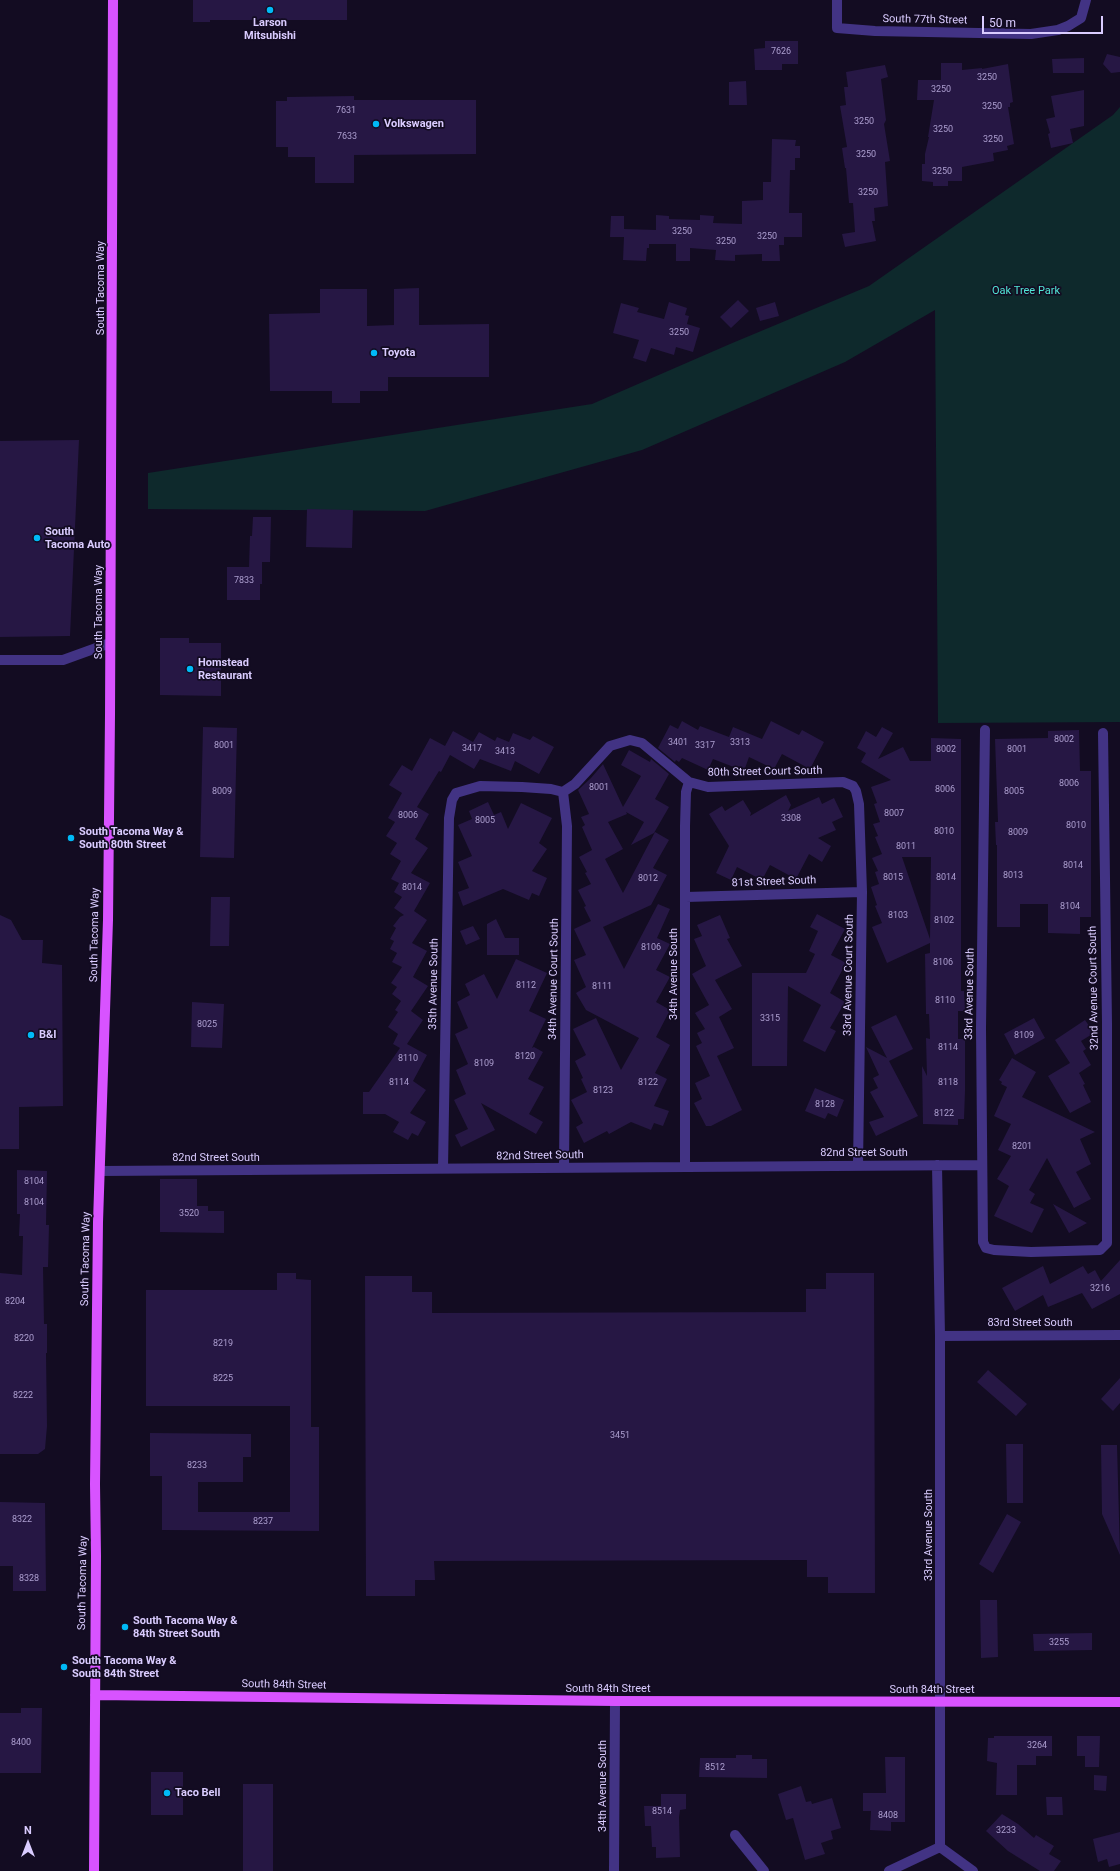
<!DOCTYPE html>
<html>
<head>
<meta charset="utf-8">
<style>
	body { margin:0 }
	#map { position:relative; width:1120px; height:1871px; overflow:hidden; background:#130c22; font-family:Roboto,sans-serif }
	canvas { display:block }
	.north { position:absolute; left:8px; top:1823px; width:40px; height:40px; -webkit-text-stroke:3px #130c22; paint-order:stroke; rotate:0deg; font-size:11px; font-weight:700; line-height:16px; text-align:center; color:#daccff }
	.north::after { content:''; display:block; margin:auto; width:14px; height:18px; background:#daccff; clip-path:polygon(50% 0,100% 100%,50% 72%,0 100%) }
	.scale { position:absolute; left:982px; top:16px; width:121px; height:18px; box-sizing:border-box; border:2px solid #daccff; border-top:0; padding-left:5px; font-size:12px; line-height:14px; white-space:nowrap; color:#daccff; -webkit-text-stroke:3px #130c22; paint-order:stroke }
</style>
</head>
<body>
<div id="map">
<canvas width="1120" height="1871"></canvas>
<div class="north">N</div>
<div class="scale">50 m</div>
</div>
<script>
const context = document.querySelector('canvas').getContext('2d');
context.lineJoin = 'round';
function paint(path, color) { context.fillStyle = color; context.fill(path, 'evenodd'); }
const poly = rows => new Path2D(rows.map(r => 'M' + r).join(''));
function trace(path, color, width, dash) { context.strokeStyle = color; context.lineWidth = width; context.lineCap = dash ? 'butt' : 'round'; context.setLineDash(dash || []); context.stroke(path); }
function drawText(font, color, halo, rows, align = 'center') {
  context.font = font + ' Roboto,sans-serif'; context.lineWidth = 3.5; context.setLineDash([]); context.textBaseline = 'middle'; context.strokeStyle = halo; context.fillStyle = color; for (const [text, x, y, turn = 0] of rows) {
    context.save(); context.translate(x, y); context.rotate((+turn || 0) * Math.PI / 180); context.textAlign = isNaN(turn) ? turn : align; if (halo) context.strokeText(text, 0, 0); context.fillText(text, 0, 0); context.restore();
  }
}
const green = poly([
	[1120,107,1120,722,938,723,935,310,845,362,642,450,425,511,148,509,148,473,592,404,730,344,869,286,1113,115]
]);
const building = poly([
	[193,0,347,0,347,20,210,20,210,22,193,22],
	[765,41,798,41,798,64,782,64,782,70,755,70,754,49,765,48],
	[1107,54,1120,57,1120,72,1111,73,1103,64],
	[1084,58,1084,73,1053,73,1052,59],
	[941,63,962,63,962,70,982,68,982,69,1008,64,1013,102,1010,103,1010,107,1008,107,1014,144,1007,146,1008,150,993,153,994,161,962,167,962,181,948,181,948,186,933,186,933,182,922,181,922,164,925,164,925,154,929,137,928,137,934,100,917,100,918,80,941,80],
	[885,65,888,77,881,79,886,120,884,124,890,161,885,162,888,206,874,208,875,221,872,221,876,241,845,247,842,234,855,232,853,203,849,203,846,168,845,168,842,148,847,147,840,106,846,105,844,87,848,87,846,72],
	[746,81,747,105,729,105,729,82],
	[1084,90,1084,126,1070,129,1073,143,1051,148,1048,134,1050,133,1046,119,1055,117,1051,96],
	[354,96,354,100,476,100,476,154,354,155,354,183,315,183,315,157,288,157,288,147,276,147,276,101,287,101,287,97],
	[772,139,796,140,795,146,800,146,800,158,795,158,795,170,790,170,789,213,802,213,802,237,784,237,784,245,779,245,780,261,762,261,762,254,735,255,735,261,715,260,716,250,690,248,690,261,676,261,676,244,649,244,649,248,647,248,646,261,623,260,624,237,610,237,611,216,624,216,624,229,656,230,656,215,669,216,669,219,700,220,700,215,714,216,713,223,742,224,742,201,763,200,763,182,771,182],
	[419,288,419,325,489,324,489,377,388,377,388,391,360,391,360,403,332,403,332,391,270,391,269,314,320,313,320,289,367,289,367,326,394,325,394,289],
	[738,300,749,311,731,328,720,317],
	[669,302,687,308,685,315,689,316,687,324,700,328,693,352,676,347,674,355,651,348,646,362,633,358,639,340,613,333,621,303,639,308,637,312,664,319],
	[775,302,779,316,760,321,756,308],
	[79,440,70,636,0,637,0,441],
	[307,509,353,510,352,548,306,547],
	[253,517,271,517,270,562,262,562,262,584,260,584,260,600,227,600,227,567,249,567,250,536,252,536],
	[160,638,189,638,189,643,221,643,221,696,160,695],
	[682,721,698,730,700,726,729,737,733,727,762,739,771,721,799,735,802,730,824,742,810,769,782,754,774,769,749,757,744,771,713,759,708,770,682,758,679,762,676,760,675,762,658,748,670,725,678,729],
	[203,727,237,728,234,858,200,857],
	[882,727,893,733,878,759,903,747,910,761,931,761,931,738,961,739,961,991,964,991,965,1011,958,1011,958,1039,965,1039,965,1091,964,1119,958,1119,958,1125,923,1124,922,1066,927,1076,926,1038,930,1039,929,1014,926,1014,925,954,930,953,930,943,887,963,872,927,882,923,875,906,877,905,871,887,879,884,875,872,878,871,872,858,882,854,875,837,878,836,873,824,880,822,874,804,877,803,871,787,891,780,861,762,866,753,857,748,866,731,876,737],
	[902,857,931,857,930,939],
	[1079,730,1080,771,1091,771,1091,917,1080,917,1080,934,1048,933,1048,904,1020,904,1020,927,997,927,997,845,996,845,995,822,998,822,995,739,1048,738,1048,731],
	[453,731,473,742,479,732,495,741,497,737,509,742,513,733,530,740,533,736,554,747,539,774,515,761,511,771,480,759,474,769,450,755,441,772,439,771,417,807,429,814,415,839,428,848,411,873,430,883,414,911,427,920,412,943,427,951,413,977,428,986,411,1011,423,1020,407,1044,427,1055,413,1081,426,1090,410,1113,426,1122,418,1136,412,1133,408,1140,393,1132,399,1122,385,1114,363,1114,363,1092,369,1092,400,1048,393,1044,398,1034,388,1027,398,1012,395,1010,401,1001,392,994,397,987,391,983,402,967,392,962,397,953,390,949,394,941,390,939,396,928,393,926,400,917,404,915,394,908,402,897,394,892,399,883,391,879,401,861,390,854,397,843,386,836,395,822,388,818,402,793,389,785,402,765,412,771,430,738,445,746],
	[629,750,650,762,651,759,669,774,655,799,669,807,654,833,631,845,644,822,626,812,627,814,608,822,623,849,605,859,623,893,655,832,669,840,653,868,667,875,651,905,603,927,624,969,658,904,670,909,657,938,670,944,656,970,670,977,656,1002,670,1010,656,1037,670,1045,655,1073,667,1079,654,1106,669,1111,663,1126,654,1123,651,1130,631,1122,609,1134,607,1131,584,1143,576,1127,583,1123,571,1100,587,1092,581,1079,583,1078,575,1061,586,1055,573,1029,596,1018,621,1070,639,1038,586,1010,576,993,586,987,574,960,586,955,574,929,591,921,584,907,586,906,578,890,591,884,585,873,587,872,579,857,592,850,582,827,585,825,581,817,589,814,578,790,591,778,603,764,623,807,641,776,621,765],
	[786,795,791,805,788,811,819,797,822,804,834,798,843,817,832,822,836,830,818,838,831,846,822,862,809,854,796,879,770,865,762,880,737,867,731,880,716,873,729,846,709,814,722,806,725,811,743,800,751,813,750,816],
	[488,802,494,815,501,812,508,829,521,803,552,818,539,843,547,849,532,871,547,878,539,896,532,893,529,900,503,889,463,906,458,892,469,888,458,862,472,856,458,825,472,819,469,811],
	[211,897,230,897,229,946,210,946],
	[817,914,845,929,831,955,846,963,830,993,845,1002,830,1028,836,1031,825,1052,803,1041,821,1005,788,986,787,1066,752,1066,752,973,806,973,815,954,809,951,818,931,810,927],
	[0,915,11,920,22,940,43,940,42,963,62,965,63,1106,19,1107,19,1149,0,1149],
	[720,915,730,938,727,939,742,966,715,980,732,1009,719,1017,734,1048,717,1056,742,1110,711,1126,706,1126,694,1103,702,1099,695,1083,710,1076,696,1046,702,1043,697,1033,705,1029,695,1013,709,1005,692,974,706,966,694,939,702,936,697,925],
	[496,919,505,938,519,938,519,955,487,955,487,924],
	[473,926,480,939,466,945,460,931],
	[516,959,547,973,529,1011,546,1019,532,1048,534,1047,543,1052,528,1079,544,1087,529,1114,543,1122,536,1134,481,1103,495,1130,461,1147,455,1135,468,1129,454,1100,466,1094,456,1070,468,1064,455,1034,468,1028,457,1002,470,995,465,984,484,974,497,999],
	[192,1002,224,1004,222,1048,191,1047],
	[896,1015,913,1049,889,1061,918,1116,876,1136,869,1122,884,1117,870,1092,878,1088,873,1078,879,1075,866,1047,887,1058,871,1027],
	[1034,1018,1045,1038,1015,1055,1004,1034],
	[1085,1020,1094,1033,1081,1041,1086,1049,1083,1051,1091,1065,1079,1073,1085,1084,1083,1085,1091,1102,1070,1113,1048,1076,1070,1063,1055,1040],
	[1012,1058,1036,1072,1022,1097,1095,1132,1080,1139,1091,1164,1076,1172,1091,1199,1074,1208,1047,1158,1029,1190,1035,1194,1030,1203,1044,1209,1032,1233,994,1216,1009,1186,997,1179,1011,1156,998,1150,1011,1124,994,1116,1007,1087,1001,1084,1002,1082,999,1080],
	[815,1088,844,1100,837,1117,828,1113,825,1119,805,1111],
	[17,1170,47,1171,46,1225,49,1225,48,1267,43,1267,44,1324,47,1324,47,1353,46,1353,47,1426,45,1449,38,1454,0,1454,0,1273,22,1275,23,1236,19,1236,20,1214,17,1214],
	[160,1179,197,1179,197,1206,208,1206,208,1211,224,1211,224,1233,160,1232],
	[1053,1204,1087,1223,1069,1233],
	[1120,1260,1120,1294,1092,1309,1082,1293,1048,1307,1043,1295,1015,1311,1002,1288,1043,1266,1050,1284,1083,1266,1088,1274,1095,1270,1101,1281],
	[277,1273,296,1273,296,1279,311,1280,311,1427,319,1427,319,1531,162,1530,162,1476,150,1476,150,1433,251,1434,251,1457,243,1457,243,1482,198,1482,198,1512,290,1512,290,1406,146,1406,146,1290,277,1290],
	[826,1273,874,1273,875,1593,828,1593,828,1577,807,1577,807,1560,434,1561,435,1580,415,1580,415,1596,366,1596,365,1276,412,1276,412,1292,432,1292,432,1313,806,1312,806,1289,826,1289],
	[988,1370,1027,1404,1016,1416,977,1382],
	[1120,1378,1120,1403,1113,1411,1101,1399],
	[1006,1444,1023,1444,1023,1503,1007,1503],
	[1101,1445,1117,1445,1120,1555,1102,1514],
	[0,1502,45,1503,46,1591,13,1591,13,1566,0,1566],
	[1007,1514,1021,1522,993,1573,979,1564],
	[980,1600,997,1600,998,1657,981,1658],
	[1092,1633,1092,1650,1034,1651,1033,1634],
	[21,1708,42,1708,41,1773,0,1773,0,1713,21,1713],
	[994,1736,1052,1736,1052,1756,1036,1756,1036,1765,1017,1765,1017,1795,996,1795,997,1763,987,1761,988,1738,994,1738],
	[1077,1736,1100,1736,1099,1767,1085,1767,1085,1756,1077,1756],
	[736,1755,752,1755,752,1759,767,1759,767,1778,699,1777,700,1758,736,1758],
	[885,1757,905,1757,905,1822,891,1822,891,1831,870,1830,871,1811,863,1811,863,1793,886,1793],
	[151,1772,183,1772,183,1815,151,1815],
	[1094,1775,1107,1776,1106,1791,1094,1790],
	[243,1784,273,1784,273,1871,243,1871],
	[801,1786,806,1802,811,1801,812,1804,832,1798,841,1828,831,1831,833,1839,821,1843,825,1854,805,1860,793,1818,786,1820,778,1794],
	[661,1794,686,1794,686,1809,680,1810,679,1817,680,1857,656,1858,656,1847,652,1847,651,1826,645,1826,644,1806,661,1806],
	[1046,1797,1062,1797,1063,1815,1047,1815],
	[1002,1814,1018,1824,1034,1838,1036,1835,1054,1846,1049,1854,1061,1861,1054,1871,1040,1871,1008,1851,986,1831],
	[1120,1832,1120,1864,1109,1867,1107,1859,1098,1862,1093,1839]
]);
const minor = poly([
	[837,0,837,28,875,31,1031,34,1058,30,1068,26,1081,18,1086,0],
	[0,660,63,660,110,643],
	[985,730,981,1028,983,1242,986,1248,994,1250,1031,1252,1100,1250,1107,1243,1107,1023,1103,733],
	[563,792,567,826,564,1167],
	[686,897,862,892],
	[937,1165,940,1336,940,1847],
	[685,1166,685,826,686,792,689,782],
	[443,1168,449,818,452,800,456,793,480,786,522,787,551,789,563,792,575,784,610,746,630,740,642,743,689,782,708,787,843,782,853,786,856,791,859,804,862,892,858,1165],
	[100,1171,981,1165],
	[940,1336,1120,1335],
	[735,1835,764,1871],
	[940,1847,973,1871],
	[614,1871,615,1701],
	[889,1871,940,1847]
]);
const major = poly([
	[95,1695,615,1701,1120,1702],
	[94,1871,96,1556,95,1484,98,1222,108,920,110,715,113,0]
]);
const markers = [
	[270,10,4,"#00baf7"],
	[376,124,4,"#00baf7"],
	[374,353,4,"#00baf7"],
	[37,538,4,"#00baf7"],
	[190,669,4,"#00baf7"],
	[71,838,4,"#00baf7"],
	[31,1035,4,"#00baf7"],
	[125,1627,4,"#00baf7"],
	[64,1667,4,"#00baf7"],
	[167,1793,4,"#00baf7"]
];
const numberNames = [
	["7626",781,52],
	["3250",987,78],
	["3250",941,90],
	["3250",992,107],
	["7631",346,111],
	["3250",864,122],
	["3250",943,130],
	["7633",347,137],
	["3250",993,140],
	["3250",866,155],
	["3250",942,172],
	["3250",868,193],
	["3250",682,232],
	["3250",767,237],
	["3250",726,242],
	["3250",679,333],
	["7833",244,581],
	["8002",1064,740],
	["3401",678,743],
	["3313",740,743],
	["8001",224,746],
	["3317",705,746],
	["3417",472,749],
	["8002",946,750],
	["8001",1017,750],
	["3413",505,752],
	["8006",1069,784],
	["8001",599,788],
	["8006",945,790],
	["8009",222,792],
	["8005",1014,792],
	["8007",894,814],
	["8006",408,816],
	["3308",791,819],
	["8005",485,821],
	["8010",1076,826],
	["8010",944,832],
	["8009",1018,833],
	["8011",906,847],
	["8014",1073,866],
	["8013",1013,876],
	["8015",893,878],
	["8014",946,878],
	["8012",648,879],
	["8014",412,888],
	["8104",1070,907],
	["8103",898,916],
	["8102",944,921],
	["8106",651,948],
	["8106",943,963],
	["8112",526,986],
	["8111",602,987],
	["8110",945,1001],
	["3315",770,1019],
	["8025",207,1025],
	["8109",1024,1036],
	["8114",948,1048],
	["8120",525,1057],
	["8110",408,1059],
	["8109",484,1064],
	["8114",399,1083],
	["8122",648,1083],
	["8118",948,1083],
	["8123",603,1091],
	["8128",825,1105],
	["8122",944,1114],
	["8201",1022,1147],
	["8104",34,1182],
	["8104",34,1203],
	["3520",189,1214],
	["3216",1100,1289],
	["8204",15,1302],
	["8220",24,1339],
	["8219",223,1344],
	["8225",223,1379],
	["8222",23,1396],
	["3451",620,1436],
	["8233",197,1466],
	["8322",22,1520],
	["8237",263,1522],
	["8328",29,1579],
	["3255",1059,1643],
	["8400",21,1743],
	["3264",1037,1746],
	["8512",715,1768],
	["8514",662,1812],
	["8408",888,1816],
	["3233",1006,1831]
];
const streetNames = [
	["South 77th Street",925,20,1],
	["South Tacoma Way",101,288,-90],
	["South Tacoma Way",99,612,-90],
	["80th Street Court South",765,772,-1],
	["81st Street South",774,882,-2],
	["South Tacoma Way",95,935,-89],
	["34th Avenue South",674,974,-90],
	["33rd Avenue Court South",849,975,-89],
	["34th Avenue Court South",554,979,-89],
	["35th Avenue South",434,984,-89],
	["32nd Avenue Court South",1094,988,-91],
	["33rd Avenue South",970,994,-89],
	["82nd Street South",864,1153],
	["82nd Street South",540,1156,-1],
	["82nd Street South",216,1158],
	["South Tacoma Way",86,1259,-89],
	["83rd Street South",1030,1323],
	["33rd Avenue South",929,1535,-90],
	["South Tacoma Way",83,1583,-89],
	["South 84th Street",284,1685,1],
	["South 84th Street",608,1689],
	["South 84th Street",932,1690],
	["34th Avenue South",603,1786,-90]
];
const poiNames = [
	["Larson",270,23,"center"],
	["Mitsubishi",270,36,"center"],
	["Volkswagen",384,124],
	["Toyota",382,353],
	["South",45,532],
	["Tacoma Auto",45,545],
	["Homstead",198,663],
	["Restaurant",198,676],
	["South Tacoma Way &",79,832],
	["South 80th Street",79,845],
	["B&I",39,1035],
	["South Tacoma Way &",133,1621],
	["84th Street South",133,1634],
	["South Tacoma Way &",72,1661],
	["South 84th Street",72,1674],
	["Taco Bell",175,1793]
];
const parkNames = [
	["Oak Tree Park",1026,291]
];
paint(green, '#0e292c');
paint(building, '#261744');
trace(minor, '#423384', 10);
trace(major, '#d853ff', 10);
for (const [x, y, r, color] of markers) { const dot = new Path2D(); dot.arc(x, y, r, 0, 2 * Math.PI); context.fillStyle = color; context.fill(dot); trace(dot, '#130c22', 1.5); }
drawText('9px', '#ad9fd0', null, numberNames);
drawText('11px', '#daccff', '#130c22', streetNames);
drawText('bold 11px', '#daccff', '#130c22', poiNames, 'left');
drawText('11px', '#51e6d7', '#130c22', parkNames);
</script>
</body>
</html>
